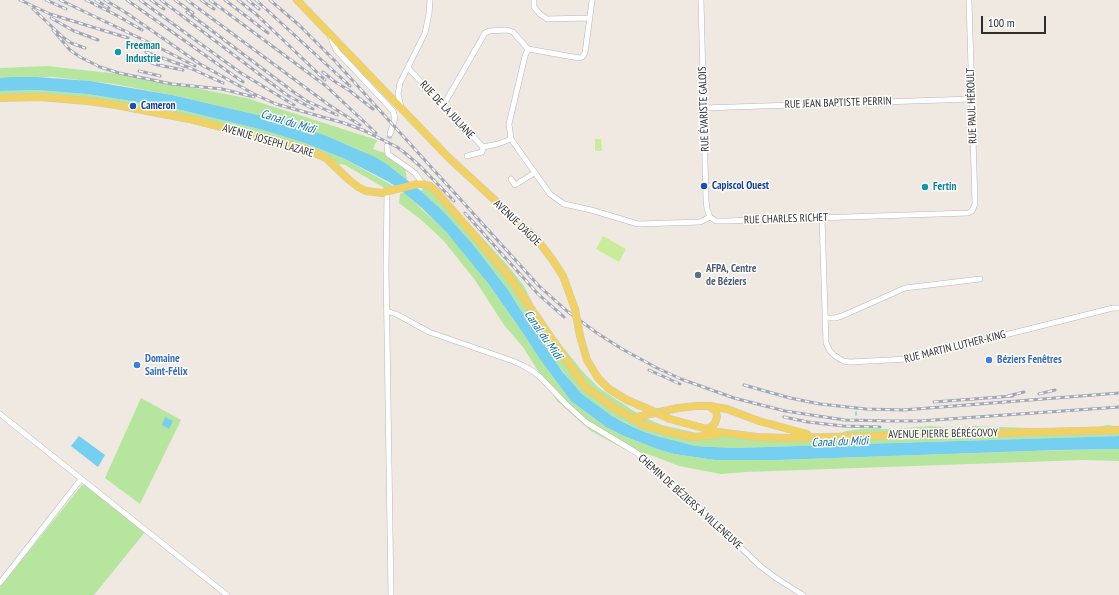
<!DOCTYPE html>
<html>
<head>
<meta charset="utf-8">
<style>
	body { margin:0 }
	#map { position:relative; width:1119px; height:595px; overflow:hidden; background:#efe9e1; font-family:"PT Sans Narrow",sans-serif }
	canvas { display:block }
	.scale { position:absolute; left:981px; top:16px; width:65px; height:18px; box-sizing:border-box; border:2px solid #2e2e2e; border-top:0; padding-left:5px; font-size:12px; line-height:14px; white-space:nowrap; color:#2e2e2e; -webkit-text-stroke:3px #fff; paint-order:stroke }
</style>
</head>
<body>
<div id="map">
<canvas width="1119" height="595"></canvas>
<div class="scale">100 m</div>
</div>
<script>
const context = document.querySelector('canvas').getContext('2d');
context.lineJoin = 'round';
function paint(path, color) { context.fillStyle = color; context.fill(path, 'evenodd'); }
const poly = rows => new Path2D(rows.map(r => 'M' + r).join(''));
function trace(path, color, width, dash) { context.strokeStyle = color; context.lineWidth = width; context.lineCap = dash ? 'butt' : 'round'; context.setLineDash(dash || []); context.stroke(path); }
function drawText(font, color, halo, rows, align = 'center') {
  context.font = font + ' "PT Sans Narrow",sans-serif'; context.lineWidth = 3; context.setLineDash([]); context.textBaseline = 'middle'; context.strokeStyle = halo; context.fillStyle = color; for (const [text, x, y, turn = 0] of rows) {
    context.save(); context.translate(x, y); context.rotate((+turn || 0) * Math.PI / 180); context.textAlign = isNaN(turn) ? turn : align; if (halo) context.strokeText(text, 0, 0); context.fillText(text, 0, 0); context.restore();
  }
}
const green = poly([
	[47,66,128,75,246,98,377,140,373,149,388,154,405,167,407,180,388,165,360,150,327,136,284,121,172,95,114,84,53,77,0,78,0,68],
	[37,90,87,94,169,107,263,130,306,143,343,158,397,188,387,193,383,187,345,165,333,163,321,157,286,149,217,128,87,101,0,98,0,91],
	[429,186,448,200,509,267,524,286,534,306,558,341,583,372,599,388,643,417,662,425,706,435,834,437,846,431,861,429,893,429,931,426,948,428,972,426,1058,429,1077,427,1094,428,1108,425,1119,427,1119,436,734,448,695,446,676,442,642,431,612,416,598,406,582,394,569,379,548,352,520,309,509,291,471,242,443,211,421,191,423,187],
	[404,192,447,233,476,267,523,333,539,358,571,401,606,427,624,436,657,449,674,454,715,460,778,460,1033,451,1116,449,1119,449,1119,461,1083,460,745,472,721,474,679,466,648,454,626,450,591,431,557,401,523,347,504,325,475,280,443,240,419,218,399,203,400,194],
	[141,398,181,420,140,504,105,478],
	[82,485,87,485,145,532,94,595,0,595,0,587]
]);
const pitch = poly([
	[595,139,601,139,602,151,595,151],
	[603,236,626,249,619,262,596,249]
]);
const water = poly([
	[11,77,37,77,90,81,172,95,284,121,327,136,375,157,388,165,421,191,443,211,471,242,509,291,520,309,562,371,582,394,612,416,627,424,642,431,660,437,695,446,734,448,1119,436,1119,449,1059,450,778,460,715,460,674,454,657,449,624,436,606,427,571,401,539,358,523,333,487,282,447,233,423,209,402,191,389,182,343,158,305,143,263,130,169,107,87,94,37,90,0,91,0,78],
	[165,417,173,421,169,429,162,425],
	[79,436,105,455,98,467,71,446]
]);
const stream = poly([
	[856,415,856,412]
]);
const minorTunnel = poly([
	[387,146,390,134]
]);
const minor = poly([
	[534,0,534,7,540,14,547,19,589,18],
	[701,0,706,200,707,209,710,217],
	[330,36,336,50,393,111,395,118,390,134],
	[528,49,525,56,509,124,511,139,550,194,564,204,591,210,638,224,700,222,710,217],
	[528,49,579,58,582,57,585,53,592,1],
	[408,68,483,147,498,144,511,139],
	[443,106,485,33,489,31,507,30,513,32,528,49],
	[401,107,398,94,400,83,425,33,429,14,430,0],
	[703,108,972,99],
	[387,146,388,154,415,173,423,184],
	[467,156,482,152,483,147],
	[511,179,515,185,534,173],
	[387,193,386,268,391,595],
	[710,217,716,221,725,221,968,213,972,211,975,204,969,0],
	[822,218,826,343,830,351,834,355,843,361,850,362,909,359,1113,308,1119,308],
	[387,311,398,315,429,332,510,360,522,365,534,372,541,378,567,405,587,423,637,453,694,502,760,566,776,578,803,595],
	[825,318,835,318,842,316,905,288,980,279],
	[0,414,227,595],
	[0,583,81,479]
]);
const major = poly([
	[297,0,449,158,536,238,552,259,563,276,575,309],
	[0,98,40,97,87,101,116,105,189,119,306,149,326,158,348,179,358,187,366,191,382,193,417,184,423,184,430,186,437,192,508,275,585,387,613,407,644,425,677,434,693,437,717,435,718,432],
	[580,336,587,360,598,378,609,389,627,400,646,408],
	[632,418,678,408,696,406,710,406,727,409,759,421,807,434],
	[670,419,718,432,757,437,789,438,1119,430],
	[706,429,711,427,715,423,717,417,716,411,710,407]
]);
const rail = poly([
	[20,0,50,14,128,38],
	[46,0,66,9],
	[60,0,150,43,195,66],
	[86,0,116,15,142,30],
	[96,0,109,8],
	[105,0,125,12,200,64,254,94,276,104,344,123,365,131,397,147,405,153,420,166,454,201],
	[127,0,243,82],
	[140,0,241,73,294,105],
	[151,0,164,9],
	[161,0,287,95,313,109],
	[175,0,193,13],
	[187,0,329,105,360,125],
	[201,0,214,9],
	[210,0,326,86,376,133],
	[225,0,268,33],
	[238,0,257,15,325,80],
	[248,0,259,9],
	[256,0,350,86],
	[270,0,299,25,335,61,539,286,567,311,597,333,622,349,657,368,681,379,734,398,785,411,845,420,890,421,920,421,1119,407],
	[33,9,64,38,71,43,85,48],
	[187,12,295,93,307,101,337,115],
	[51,18,74,31,98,40],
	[53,30,70,50,80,57,100,67,119,73,172,84,222,89,254,97],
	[146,52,190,68,223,83],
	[143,60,158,65,183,70],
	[139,71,160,76],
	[323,72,334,81,350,91,373,109],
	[465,213,538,294,564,317],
	[649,370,680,384],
	[744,385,790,398,820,404,866,409,903,410,1119,393],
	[1039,394,1055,390],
	[1008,396,1024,392],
	[934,402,1013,396],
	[784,417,808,422,843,426,880,427]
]);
const majorBridge = poly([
	[575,309,580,336],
	[646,408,670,419]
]);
const markers = [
	[118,52,4,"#0f9aa8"],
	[133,106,4,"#1a4fb4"],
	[704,186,4,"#1a4fb4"],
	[925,187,4,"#0f9aa8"],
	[698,275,4,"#5c6f8a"],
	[989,360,4,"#3f7fe0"],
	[137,365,4,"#3f7fe0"]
];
const cultureNames = [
	["Freeman",126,46],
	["Industrie",126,59],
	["Fertin",933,187]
];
const streetNames = [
	["RUE JEAN BAPTISTE PERRIN",838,103,-2],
	["RUE PAUL HÉROULT",972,106,-92],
	["RUE ÉVARISTE GALOIS",704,109,-92],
	["RUE DE LA JULIANE",447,110,47],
	["AVENUE JOSEPH LAZARE",268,141,16],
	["RUE CHARLES RICHET",786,219,-2],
	["AVENUE D'AGDE",517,223,44],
	["RUE MARTIN LUTHER-KING",955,347,-14],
	["AVENUE PIERRE BÉRÉGOVOY",943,434,-1],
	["CHEMIN DE BÉZIERS À VILLENEUVE",690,502,42]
];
const transitNames = [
	["Cameron",141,106],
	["Capiscol Ouest",712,186]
];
const serviceNames = [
	["AFPA, Centre",706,269],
	["de Béziers",706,282]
];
const shopNames = [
	["Domaine",145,359],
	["Saint-Félix",145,372],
	["Béziers Fenêtres",997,360]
];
const waterNames = [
	["Canal du Midi",288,122,17],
	["Canal du Midi",543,335,55],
	["Canal du Midi",840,442,-2]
];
paint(green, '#b6e59e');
paint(pitch, '#c9ec9a');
paint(water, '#75cff0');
trace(stream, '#75cff0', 1.5);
trace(minorTunnel, '#c8c4bd', 5, [5, 2.5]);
trace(minor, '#b4b7c1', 6);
trace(major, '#c9c9c9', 8);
trace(minor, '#fff', 5);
trace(major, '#f2d163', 7);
trace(rail, '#a3a6b8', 3);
trace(rail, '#fff', 1.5, [4.5]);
trace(majorBridge, '#c9c9c9', 8, []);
trace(majorBridge, '#f2d163', 7);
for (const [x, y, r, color] of markers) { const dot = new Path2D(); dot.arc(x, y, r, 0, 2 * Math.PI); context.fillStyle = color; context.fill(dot); trace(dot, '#fff', 1.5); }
drawText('bold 11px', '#0d838f', '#fff', cultureNames, 'left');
drawText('11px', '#2e2e2e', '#fff', streetNames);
drawText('bold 11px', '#164399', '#fff', transitNames, 'left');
drawText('bold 11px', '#4e5e75', '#fff', serviceNames, 'left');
drawText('bold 11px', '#366cbe', '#fff', shopNames, 'left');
drawText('italic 12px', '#0d6fa3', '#fff', waterNames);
</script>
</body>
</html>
